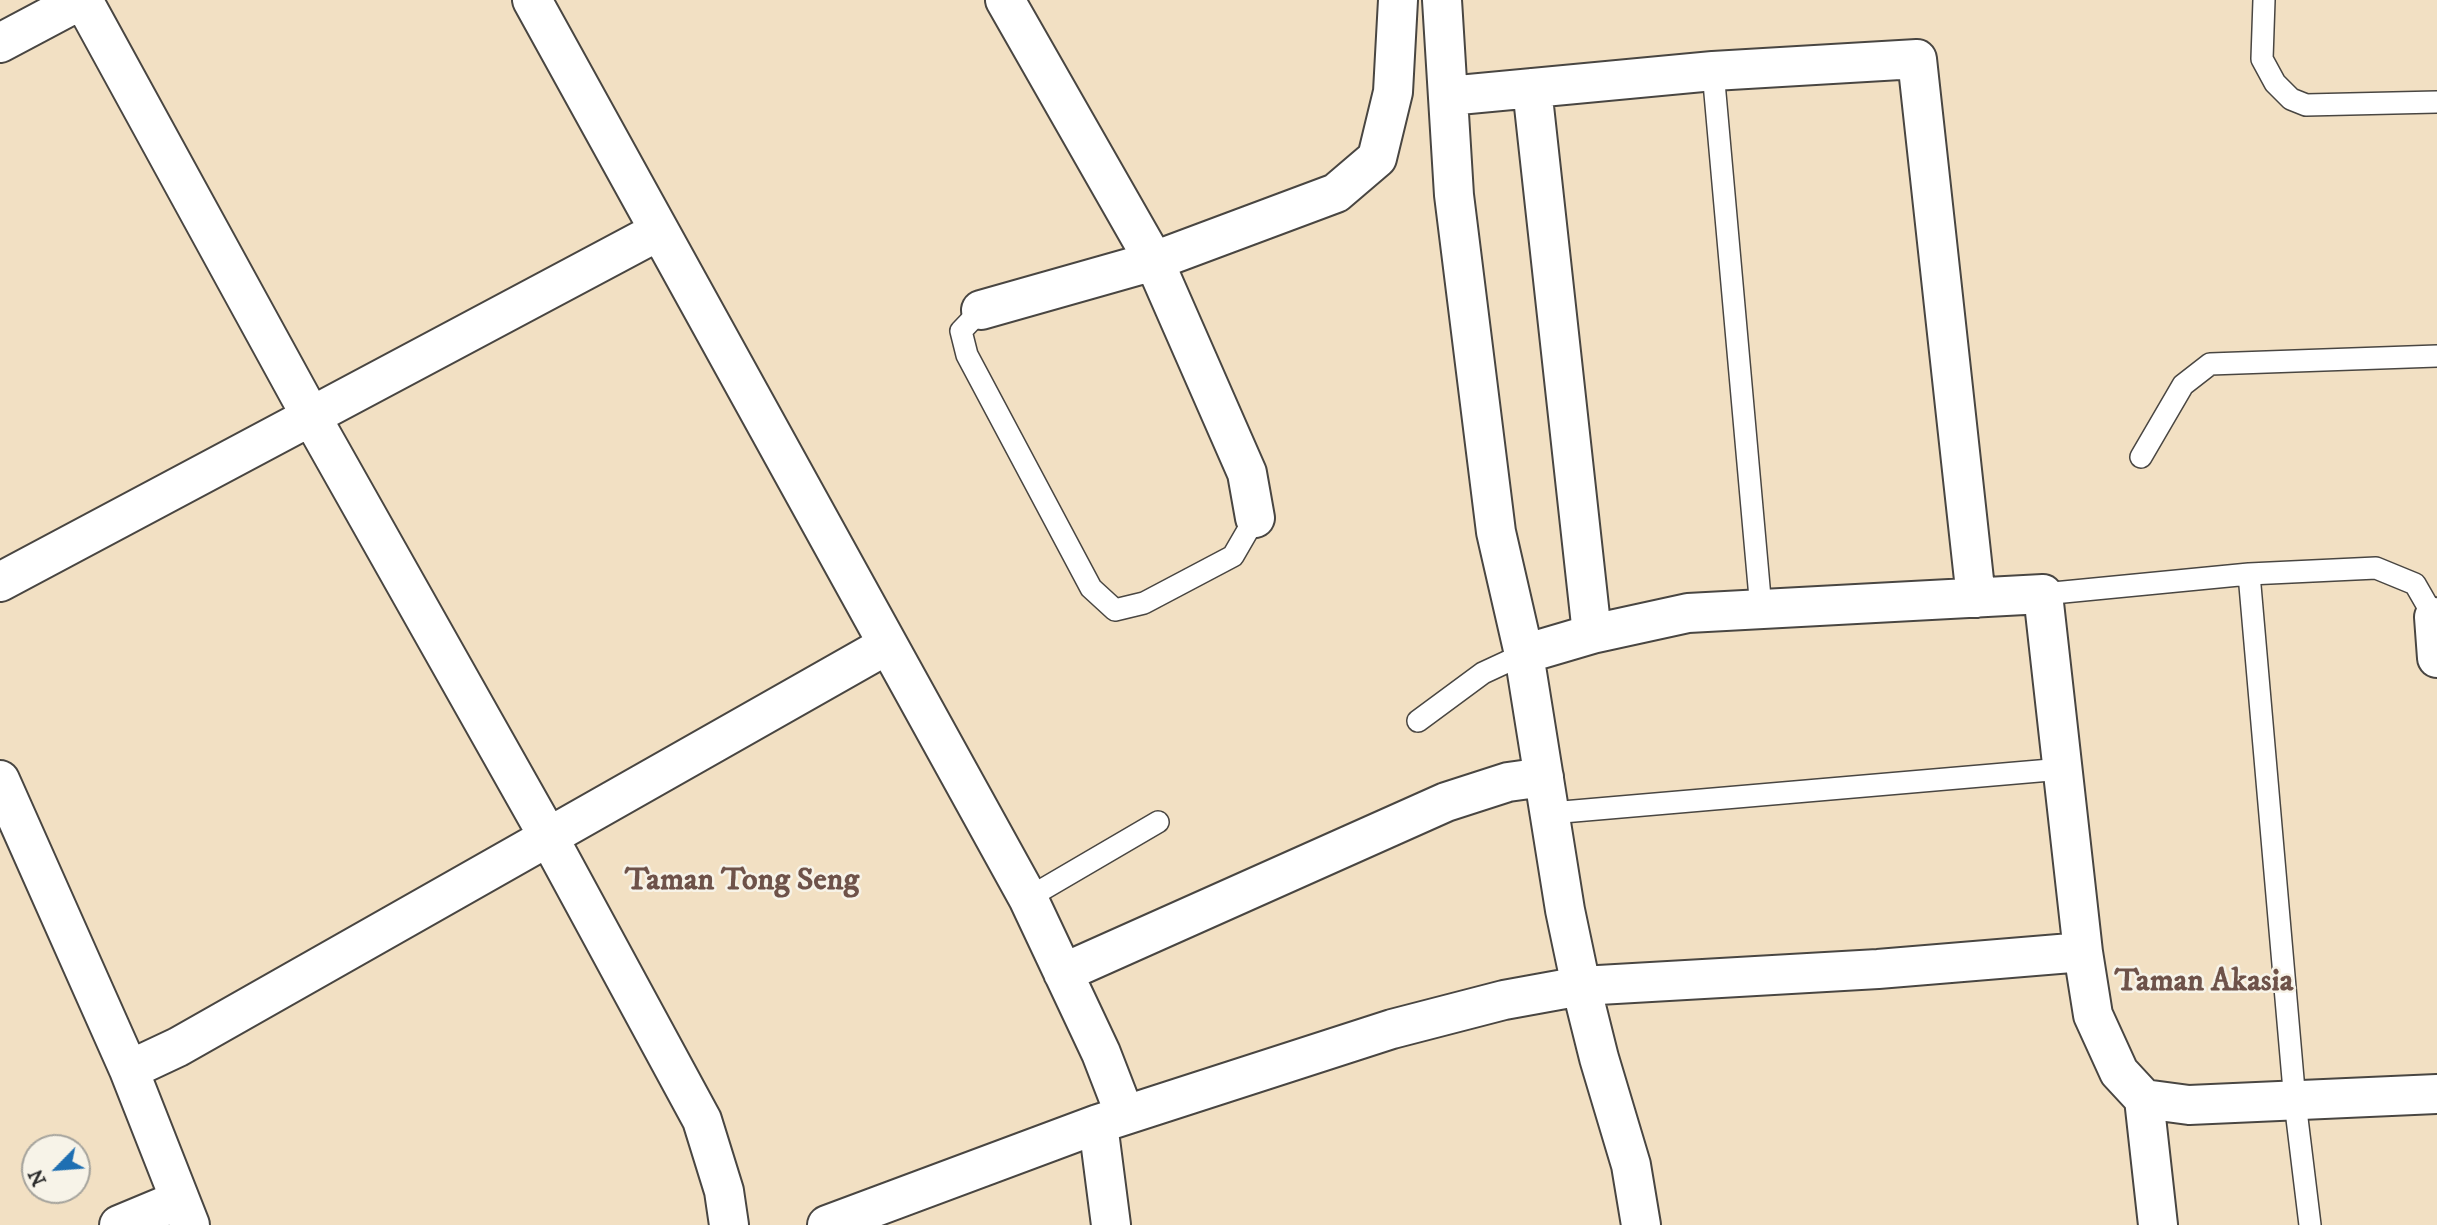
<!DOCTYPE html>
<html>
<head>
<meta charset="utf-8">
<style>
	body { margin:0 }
	#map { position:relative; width:2437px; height:1225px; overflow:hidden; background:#f2e0c3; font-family:"IM FELL DW Pica",serif }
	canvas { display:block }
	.north { position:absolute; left:21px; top:1134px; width:70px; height:70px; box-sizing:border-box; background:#f7f3e8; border:2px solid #a5a39c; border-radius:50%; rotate:245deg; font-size:19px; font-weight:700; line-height:28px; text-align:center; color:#2b2b2b }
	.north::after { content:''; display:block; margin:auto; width:24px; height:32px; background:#1f6fb2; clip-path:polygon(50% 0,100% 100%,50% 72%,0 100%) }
</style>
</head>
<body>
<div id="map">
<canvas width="2437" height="1225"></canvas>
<div class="north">N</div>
</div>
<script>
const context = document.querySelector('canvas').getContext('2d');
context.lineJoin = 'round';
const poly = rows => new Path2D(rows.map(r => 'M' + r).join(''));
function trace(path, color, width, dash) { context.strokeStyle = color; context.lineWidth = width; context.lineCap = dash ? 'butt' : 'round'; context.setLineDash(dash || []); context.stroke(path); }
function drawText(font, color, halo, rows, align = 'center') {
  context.font = font + ' "IM FELL DW Pica",serif'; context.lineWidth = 5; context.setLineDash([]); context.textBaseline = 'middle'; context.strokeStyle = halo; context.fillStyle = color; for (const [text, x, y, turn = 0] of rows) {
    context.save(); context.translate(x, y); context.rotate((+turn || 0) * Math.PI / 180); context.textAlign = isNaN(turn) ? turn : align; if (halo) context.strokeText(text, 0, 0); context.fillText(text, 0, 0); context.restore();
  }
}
const service = poly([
	[2264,0,2262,59,2275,83,2291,99,2306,105,2437,102],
	[1713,71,1761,609],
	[981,310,961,331,967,355,1091,588,1115,610,1144,603,1233,556,1255,518],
	[2141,457,2183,385,2210,364,2437,356],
	[2249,574,2295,1102,2310,1225],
	[2043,594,2249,574,2376,568,2415,584,2434,617],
	[1418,721,1483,673,1524,654],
	[1551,813,2062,769],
	[1028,898,1158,822]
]);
const minor = poly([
	[83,0,312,418,549,838,702,1120,724,1191,729,1225],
	[532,0,1028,898,1101,1053,1125,1115],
	[1005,0,1154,261,1247,473,1255,518],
	[1442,0,1454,195,1496,532,1524,654,1565,910,1581,986,1599,1058,1631,1165,1641,1225],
	[0,43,81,0],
	[1532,88,1592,634],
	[1448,96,1713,71,1917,59,1976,598],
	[981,310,1154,261,1336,193,1377,158,1393,92,1398,0],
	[0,582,657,232],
	[2434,617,2437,658],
	[1524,654,1592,634,1688,613,2043,594,2083,952],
	[0,780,129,1070,190,1225],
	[1063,973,1446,802,1508,782,1544,777],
	[129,1070,178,1047,887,645],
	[2144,1099,2158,1225],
	[1098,1124,1111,1225],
	[119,1225,179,1200],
	[827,1225,1098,1124,1392,1029,1504,1000,1581,986,1878,969,2083,952,2093,1015,2119,1072,2144,1099,2189,1105,2437,1094]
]);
const neighbourhoodNames = [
	["Taman Tong Seng",742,882],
	["Taman Akasia",2204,983]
];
trace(service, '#494642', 24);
trace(minor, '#494642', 42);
trace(service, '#fff', 21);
trace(minor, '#fff', 38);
drawText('bold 32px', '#6e5249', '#f7f3e8', neighbourhoodNames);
</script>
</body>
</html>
